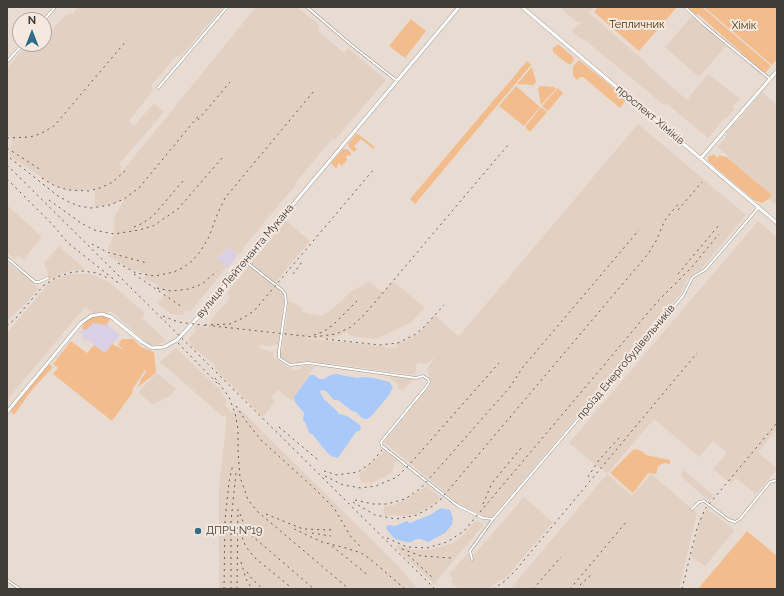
<!DOCTYPE html>
<html>
<head>
<meta charset="utf-8">
<style>
	body { margin:0 }
	#map { position:relative; width:784px; height:596px; overflow:hidden; background:#e8dcd2; font-family:Raleway,sans-serif }
	canvas { display:block }
	.frame { position:absolute; inset:0; border:8px solid #403c38; pointer-events:none }
	.north { position:absolute; left:12px; top:12px; width:40px; height:40px; box-sizing:border-box; background:#f5e9df; border:1px solid #ada49c; border-radius:50%; rotate:0deg; font-size:11px; font-weight:700; line-height:16px; text-align:center; color:#403c38 }
	.north::after { content:''; display:block; margin:auto; width:14px; height:18px; background:#316b84; clip-path:polygon(50% 0,100% 100%,50% 72%,0 100%) }
</style>
</head>
<body>
<div id="map">
<canvas width="784" height="596"></canvas>
<div class="frame"></div>
<div class="north">N</div>
</div>
<script>
const context = document.querySelector('canvas').getContext('2d');
context.lineJoin = 'round';
function paint(path, color) { context.fillStyle = color; context.fill(path, 'evenodd'); }
const poly = rows => new Path2D(rows.map(r => 'M' + r).join(''));
function trace(path, color, width, dash) { context.strokeStyle = color; context.lineWidth = width; context.lineCap = dash ? 'butt' : 'round'; context.setLineDash(dash || []); context.stroke(path); }
function drawText(font, color, halo, rows, align = 'center') {
  context.font = font + ' Raleway,sans-serif'; context.lineWidth = 4; context.setLineDash([]); context.textBaseline = 'middle'; context.strokeStyle = halo; context.fillStyle = color; for (const [text, x, y, turn = 0] of rows) {
    context.save(); context.translate(x, y); context.rotate((+turn || 0) * Math.PI / 180); context.textAlign = isNaN(turn) ? turn : align; if (halo) context.strokeText(text, 0, 0); context.fillText(text, 0, 0); context.restore();
  }
}
const commercial = poly([
	[229,247,238,255,228,268,217,259],
	[87,320,107,324,120,335,105,353,88,340,86,342,82,338,84,336,78,331,82,331]
]);
const built = poly([
	[78,7,223,7,180,57,176,56,151,86,154,89,129,121,134,126,154,103,164,112,119,164,122,167,119,172,124,169,256,7,297,7,319,25,318,31,339,49,344,53,348,48,386,80,334,141,332,139,307,169,295,184,295,186,242,249,243,251,238,255,228,247,217,258,227,267,190,312,187,310,183,315,171,314,158,304,166,292,158,290,159,285,144,279,146,274,129,268,108,256,112,252,107,249,114,235,115,215,124,201,123,199,113,204,95,207,95,189,82,191,69,190,55,186,10,156,9,154,12,140,7,132,7,68,28,44,44,44,44,32,48,35,66,14,68,15,70,13,72,15],
	[560,7,594,7,589,13,648,64,647,65,687,100,708,74,740,99,732,107,734,110,727,118,725,118,708,138,666,103,664,105,585,40,581,39,572,31,578,24,579,25,582,22,576,22],
	[692,16,726,46,699,77,665,47],
	[762,92,777,105,777,205,769,199,772,195,726,157,728,156,717,147,725,139,727,132,735,121,738,121],
	[638,124,746,215,700,270,694,273,686,281,681,293,492,517,486,517,463,507,384,442,431,384,427,369,435,356,427,364,417,363,415,375,341,365,307,361,293,365,281,358,280,355,282,350,283,339,284,339,288,302,292,302,303,308,301,312,321,316,330,311,355,288,356,289,369,282,383,292,393,281,425,308,410,323,376,339,351,336,347,333,350,330,342,335,330,338,304,338,397,348,396,343,406,341,418,334,435,315,452,331,459,336],
	[7,205,42,237,23,260,18,256,15,260,7,252],
	[286,221,310,241,274,284,250,264],
	[758,221,777,237,777,429,758,452,777,469,756,494,736,478,731,484,713,469,727,453,713,441,699,457,654,419,607,474,632,496,651,474,697,513,679,589,510,589,607,474,569,443],
	[59,246,86,270,75,270,64,273,47,281,48,275,44,263],
	[7,262,18,271,21,271,38,289,29,300,7,321],
	[249,266,283,292,284,300,279,344,269,346,260,345,259,348,274,353,273,356,275,359,295,371,297,369,299,370,303,366,307,365,314,367,292,401,278,390,271,398,275,401,263,417,214,368,216,366,190,345,189,339,196,330,194,327,197,325,208,328,211,320,230,298,227,295,227,293],
	[71,274,91,274,109,282,145,313,142,318,166,340,165,342,151,346,111,311,109,312,92,313,85,307,7,400,7,333,49,283,61,277],
	[176,348,220,390,227,402,224,405,229,409,230,413,241,410,399,567,418,589,219,589,219,486,226,427,226,416,222,416,160,362],
	[157,373,176,389,171,395,153,405,138,392],
	[391,376,414,379,403,390,398,389,398,385,390,378],
	[385,451,397,461,394,464,393,470,388,475,370,484,369,482,362,483,359,474],
	[684,470,714,496,709,501,682,477,681,474],
	[427,486,440,497,437,502,426,509,416,514,403,516,384,515,384,506,394,505,402,501],
	[524,497,553,522,504,580,502,579,487,589,459,589,450,581,453,578,449,574,467,554,473,556],
	[707,509,735,530,705,566,691,557,700,520],
	[475,521,484,524,434,584,396,548,398,545,414,550,427,550,452,544,463,535]
]);
const green = poly([
	[598,7,677,7,639,51,594,12],
	[687,7,702,7,771,66,765,73,761,70,698,14,696,15],
	[704,7,777,7,777,59,772,65],
	[411,19,426,31,405,58,389,46],
	[557,45,559,45,573,57,574,60,571,64,568,64,553,52,553,48],
	[579,60,627,99,620,108,583,77,580,77,577,80,575,78,573,75,573,66],
	[527,61,531,65,415,204,410,199],
	[532,67,536,82,533,85,517,84],
	[516,86,540,107,524,126,499,106],
	[540,86,553,87,556,89,541,105,538,89],
	[558,88,563,93,548,111,542,106],
	[541,107,547,112,530,132,525,127],
	[356,134,359,135,375,147,373,149,361,139,354,146,357,149,354,152,349,147,348,144],
	[343,149,347,149,351,153,351,156,350,156,348,155,346,157,347,160,342,166,339,163,336,169,331,163],
	[713,154,718,158,719,155,726,157,772,195,769,199,762,203,754,200,708,161,708,156,711,156],
	[96,316,102,316,109,318,110,320,106,325,93,323,86,330,82,329,84,323,90,318],
	[122,339,133,339,141,347,154,352,156,372,151,377,138,387,141,379,146,372,145,370,132,390,133,392,112,421,53,374,58,368,53,364,71,341,87,353,94,345,105,353,112,344,126,351,118,345],
	[49,364,53,367,31,391,14,415,11,412,15,405],
	[634,449,642,451,646,455,670,460,670,464,664,463,658,466,656,474,648,473,633,493,610,473],
	[747,531,777,556,777,589,698,589]
]);
const water = poly([
	[336,374,357,378,363,377,374,378,389,382,393,387,389,395,374,413,369,418,366,419,362,418,356,412,352,411,338,400,334,400,326,391,321,390,320,392,324,399,336,410,339,414,347,416,360,425,361,429,359,431,356,432,338,458,331,456,325,450,313,435,309,433,306,424,303,420,304,413,295,402,294,397,310,375,314,375,319,379,324,379,331,375],
	[441,508,450,510,453,518,452,525,445,533,428,542,421,539,416,539,411,542,406,542,395,539,387,530,386,528,388,525,395,526,407,521,410,523,430,515]
]);
const minor = poly([
	[307,7,349,43,397,81],
	[685,7,703,24,770,79],
	[44,20,55,7],
	[7,62,23,44],
	[158,88,227,7],
	[7,258,35,282,39,282,48,278],
	[245,261,282,290,285,294,286,303,279,351,279,358,282,360,290,365,308,363,416,378,423,376,428,379,429,382,427,386,381,442,382,446,458,506,483,518,493,519],
	[692,509,699,502,704,501,729,520,735,522,740,519,770,482,777,480],
	[472,559,470,551,493,519,683,296,692,278,696,275,705,270,759,207],
	[7,580,20,589]
]);
const major = poly([
	[522,7,777,223],
	[701,158,777,71],
	[7,412,81,323,91,316,102,314,111,317,142,342,152,348,164,347,177,340,200,315,459,7]
]);
const rail = poly([
	[198,120,230,82],
	[7,138,30,137,40,134,54,126,127,40],
	[7,148,41,170],
	[10,158,58,196,69,202,79,206,91,208,110,205,124,199,139,188,200,114],
	[7,165,435,589],
	[42,178,55,186,68,190,89,191,100,188,113,182,127,169],
	[7,179,51,223,68,243,121,285],
	[49,200,81,223,94,230,114,234,139,230,153,226,178,209,222,158],
	[678,210,702,182],
	[134,227,143,223,153,216,183,181],
	[92,244,107,252,147,263],
	[118,263,136,273,155,276,174,272,184,267,192,261,200,252,209,237,217,215,225,198,314,91],
	[134,274,182,307],
	[293,274,302,262],
	[678,274,719,225],
	[157,288,171,291,189,289,202,284,217,271],
	[163,316,178,322,210,326],
	[205,325,230,324,243,318,254,311,374,169],
	[7,326,16,318,43,286,57,277,69,273,82,271,97,273,108,278],
	[213,326,314,337,336,334,351,327,365,314,508,145],
	[314,335,323,332,333,325,357,301],
	[326,339,379,345,398,343,416,334,425,326,444,305],
	[178,343,218,384],
	[215,378,229,397,235,413,238,429,238,452,240,477,248,500,258,512,349,589],
	[236,406,246,421,261,440,314,488,334,508,351,537,361,547],
	[279,427,318,460],
	[324,471,337,475,358,472,372,462,382,450],
	[325,476,343,485,361,488,376,486,397,477,409,465,499,363],
	[588,477,599,460,619,438],
	[355,500,373,504,387,504,405,499,421,488,510,387,523,367,639,230],
	[353,502,375,515,396,519,417,515,433,506,440,500,648,254,656,241,665,220,679,203],
	[483,504,492,483,521,448],
	[240,514,244,524,251,535,314,589],
	[266,514,303,529,333,530],
	[294,529,322,542,346,548,361,553,369,558,405,589],
	[240,532,246,547,255,558,293,589],
	[312,533,331,536],
	[387,538,407,547,427,548,447,542,464,531,658,301,691,268,719,234],
	[332,546,369,576],
	[402,549,421,556,451,558],
	[408,555,433,578],
	[241,562,246,579,252,589],
	[247,572,253,580,263,589],
	[580,585,593,573],
	[224,589,225,520,229,482,233,464],
	[231,589,231,521,236,473],
	[237,589,238,507],
	[493,589,505,581,515,571,697,353],
	[533,589,561,557],
	[570,589,627,521],
	[682,589,697,528,705,509,777,423]
]);
const markers = [
	[198,531,4,"#316b84"]
];
const parkNames = [
	["Тепличник",637,25],
	["Хімік",744,26]
];
const streetNames = [
	["проспект Хіміків",650,115,40],
	["вулиця Лейтенанта Мукана",245,261,-50],
	["проїзд Енергобудівельників",626,362,-50]
];
const poiNames = [
	["ДПРЧ №19",206,531]
];
paint(commercial, '#dacfe4');
paint(built, '#e2d0c2');
paint(green, '#f2bc8d');
paint(water, '#a9c9fb');
trace(minor, '#9e938a', 3);
trace(major, '#9e938a', 4);
trace(minor, '#fff', 2);
trace(major, '#fff', 3);
trace(rail, '#66605b', 1, [2, 4]);
for (const [x, y, r, color] of markers) { const dot = new Path2D(); dot.arc(x, y, r, 0, 2 * Math.PI); context.fillStyle = color; context.fill(dot); trace(dot, '#f5e9df', 1.5); }
drawText('11px', '#562f04', '#f5e9df', parkNames);
drawText('11px', '#403c38', '#f5e9df', streetNames);
drawText('11px', '#403c38', '#f5e9df', poiNames, 'left');
</script>
</body>
</html>
